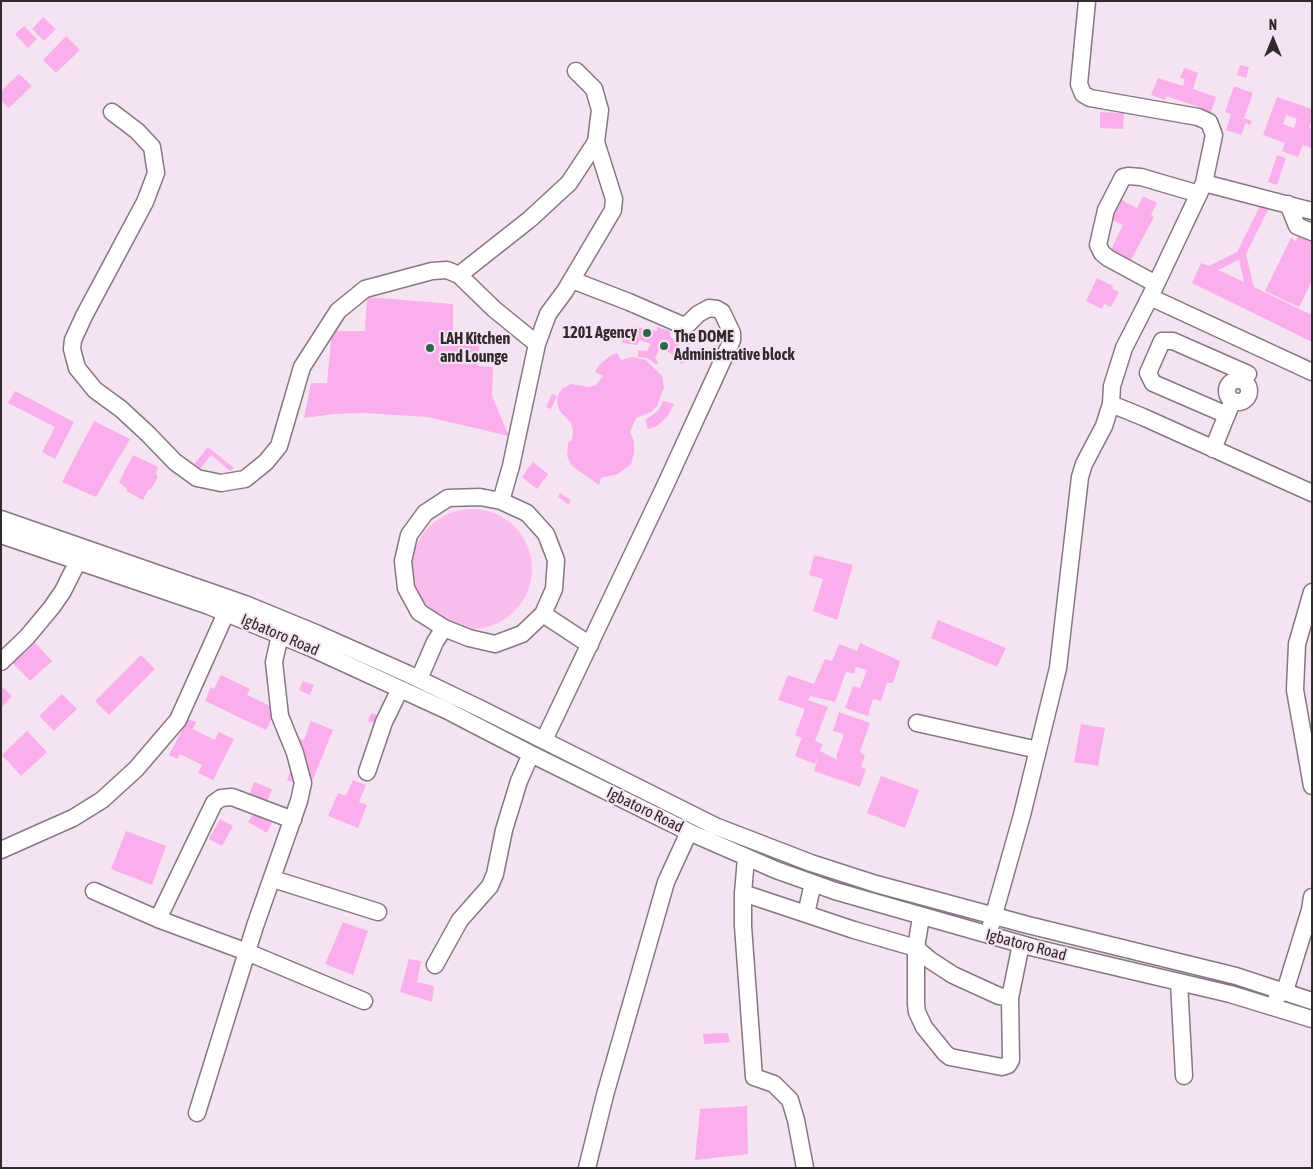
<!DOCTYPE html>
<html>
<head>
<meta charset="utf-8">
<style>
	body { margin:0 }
	#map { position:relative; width:1313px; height:1169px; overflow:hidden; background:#f6e3f1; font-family:"Asap Condensed",sans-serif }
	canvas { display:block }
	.frame { position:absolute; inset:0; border:2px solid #312a2f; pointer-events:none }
	.north { position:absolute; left:1248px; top:15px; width:50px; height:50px; -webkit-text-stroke:4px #f6e3f1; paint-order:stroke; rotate:0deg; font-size:14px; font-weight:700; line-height:20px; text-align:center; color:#312a2f }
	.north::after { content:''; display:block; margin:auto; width:18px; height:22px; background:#312a2f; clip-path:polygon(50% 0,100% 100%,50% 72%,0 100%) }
</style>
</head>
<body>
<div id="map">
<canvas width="1313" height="1169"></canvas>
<div class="frame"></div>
<div class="north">N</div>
</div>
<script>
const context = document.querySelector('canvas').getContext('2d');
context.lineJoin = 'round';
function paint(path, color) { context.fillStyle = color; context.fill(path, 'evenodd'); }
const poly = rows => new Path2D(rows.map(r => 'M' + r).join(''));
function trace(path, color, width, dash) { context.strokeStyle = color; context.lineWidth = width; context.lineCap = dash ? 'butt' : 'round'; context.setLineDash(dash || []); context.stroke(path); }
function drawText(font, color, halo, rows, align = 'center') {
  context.font = font + ' "Asap Condensed",sans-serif'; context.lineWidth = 4; context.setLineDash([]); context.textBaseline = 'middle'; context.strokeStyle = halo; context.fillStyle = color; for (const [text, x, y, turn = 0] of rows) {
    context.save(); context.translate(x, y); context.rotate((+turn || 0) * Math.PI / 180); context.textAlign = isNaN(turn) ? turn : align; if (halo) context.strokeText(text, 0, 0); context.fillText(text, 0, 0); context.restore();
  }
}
const green = poly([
	'412 569a60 60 0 1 1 120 0a60 60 0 1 1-120 0Z'
]);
const building = poly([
	[43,17,56,29,44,41,32,29],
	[24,26,37,39,28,48,15,34],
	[66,36,80,50,56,73,43,60],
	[1240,65,1249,67,1246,78,1237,75],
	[1184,68,1198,73,1193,89,1216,97,1210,115,1198,111,1199,107,1166,96,1165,100,1151,95,1158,78,1183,86,1185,79,1180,78],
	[19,74,32,86,9,108,1,101,1,91],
	[1234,86,1253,93,1244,118,1252,121,1250,125,1246,123,1241,135,1226,130,1231,114,1225,112],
	[1277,97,1312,109,1312,120,1309,128,1312,129,1312,146,1311,148,1303,145,1298,157,1282,151,1285,143,1263,135],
	[1286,115,1297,119,1294,128,1283,124],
	[1100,112,1124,113,1123,129,1100,128],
	[1277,155,1286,158,1277,185,1268,182],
	[1143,196,1157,203,1151,215,1154,217,1131,260,1111,250,1123,225,1110,219,1120,199,1137,208],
	[1260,206,1268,210,1246,254,1254,287,1312,315,1312,342,1192,283,1201,263,1209,266,1237,252],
	[1239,260,1244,282,1218,270],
	[1299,233,1312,239,1312,281,1299,307,1265,291,1291,238,1296,241],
	[1097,278,1113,286,1112,289,1119,292,1111,307,1104,304,1102,309,1086,301],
	[367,297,453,304,453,333,480,337,478,366,493,367,492,396,509,436,428,417,363,413,335,414,304,418,311,383,327,383,332,331,365,331],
	[636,327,657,331,657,327,670,331,670,336,691,359,681,364,674,355,660,348,655,358,658,362,657,365,647,358,638,357,638,350,647,351,651,344,640,340,637,345,623,343,616,328],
	[617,353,621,360,633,357,646,360,662,376,664,388,657,406,651,412,636,418,630,432,634,441,634,453,631,464,618,474,601,478,599,485,572,466,567,456,568,443,572,440,573,431,571,423,559,410,557,402,558,395,563,388,571,384,589,387,596,385,603,376,595,372,599,365,610,356],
	[15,391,74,422,55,459,42,452,55,427,8,403],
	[552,394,557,396,551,409,546,407],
	[663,401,674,404,668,416,657,426,648,429,645,420,658,411],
	[94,421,130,439,96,497,62,482],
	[208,447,234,468,230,471,211,455,200,469,194,464],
	[133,455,158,467,156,474,158,477,151,489,148,490,143,500,126,491,127,489,119,482],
	[533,462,548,474,537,489,522,477],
	[560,493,571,500,569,505,558,497],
	[814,555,853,565,837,620,813,611,823,579,809,575],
	[938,620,1006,648,997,667,931,638],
	[35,643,52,661,30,681,13,663],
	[860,643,900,661,893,683,887,683,881,701,873,699,868,716,845,708,853,686,860,688,867,670,856,667,854,674,846,672,835,702,810,696,808,700,828,707,815,741,823,744,820,751,838,760,836,757,844,734,833,731,839,712,870,723,860,752,865,756,861,767,866,769,860,787,814,771,818,757,815,764,795,756,802,738,795,735,805,709,778,700,788,675,814,684,825,659,832,661,839,644,857,651],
	[141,655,155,669,109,715,95,701],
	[221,675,250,689,247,695,277,709,266,730,205,701,211,687,214,689],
	[303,681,314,685,310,695,299,690],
	[1,686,12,696,1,708],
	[62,694,77,709,54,731,39,716],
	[371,713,380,716,376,724,368,721],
	[188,719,196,722,193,729,215,740,219,732,234,739,213,780,198,773,202,765,180,754,177,759,169,755],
	[311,721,333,730,309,789,287,780,297,756,292,754,298,738,304,740],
	[1081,724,1105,728,1098,766,1074,762],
	[27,731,47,752,21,776,2,755],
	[881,776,919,790,905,828,867,813],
	[353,780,366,785,359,802,367,805,358,828,328,816,338,793,346,796],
	[254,782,272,789,266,805,248,798],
	[254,813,272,823,267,833,248,822],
	[220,819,233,826,222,846,209,839],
	[126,831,166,846,152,885,111,869],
	[343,922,368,931,353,975,325,964],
	[409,959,421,961,417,982,434,986,432,1002,400,992],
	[728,1033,730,1042,704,1044,703,1034],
	[747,1106,748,1154,695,1160,700,1109]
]);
const minor = poly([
	[112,112,137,131,152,147,156,173,145,202,84,316,73,340,72,349,77,368,95,390,121,409,148,434,175,462,197,478,221,483,245,479,266,462,279,446,302,367,338,311,365,289,432,271,447,270,459,275,494,309,537,344],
	[1204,183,1312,211],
	[1288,204,1297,226,1312,232],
	[459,275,530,219,569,183,596,142],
	[1156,284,1108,258,1102,253,1098,245,1106,210,1123,177,1128,176,1141,177,1199,194],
	[1150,297,1312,372],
	'1227 391a11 11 0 1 1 22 0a11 11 0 1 1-22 0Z',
	[1111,404,1143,417,1312,493],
	[1227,415,1153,383,1148,373,1162,341,1173,341,1248,374],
	[1213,449,1230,407],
	[480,497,501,501,527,513,546,534,556,560,554,589,543,614,522,634,495,644,469,638,444,628,419,612,406,588,403,561,409,535,425,513,448,498,480,497],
	[501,501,511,466,537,344,548,314,565,291,613,210,614,199,596,142,600,110,594,89,576,71],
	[1,519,245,604,318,634,408,674,479,708,715,826,811,863,876,884,1028,925,1236,976,1312,1001],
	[1,535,209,606,311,648,446,710,531,754,689,832,776,870,835,891,1035,948,1230,994,1312,1019],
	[1312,592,1297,644,1295,690,1312,786],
	[543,614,590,645],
	[1,662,27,637,52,607,63,591,82,553],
	[419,679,435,642,444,628],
	[917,723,1038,750],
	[544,740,665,486,732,340,732,333,722,312,717,309,709,308,698,314,688,324,682,325,629,302,572,280],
	[367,772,384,722,400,689],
	[1,850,73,818,102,800,136,769,178,720,226,613],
	[746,858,743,893,743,926,754,1077,774,1084,790,1100,796,1120,805,1168],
	[273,879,378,912],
	[94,891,158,919,247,952,364,1001],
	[743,893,854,930,916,948,921,917],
	[806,914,813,883],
	[158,919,214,803,221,798,232,797,293,820],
	[991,925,1022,815,1058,668,1080,477,1084,464,1104,426,1111,404,1112,386,1124,348,1150,297,1204,183,1214,135,1209,122,1198,117,1090,98,1083,94,1079,84,1087,1],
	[435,965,460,920,490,886,495,874,504,830,519,781,531,754],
	[1179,982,1184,1076],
	[1277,996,1285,991,1310,910,1312,897],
	[1010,998,999,996,953,975,930,960,916,948,916,1004,917,1012,924,1027,945,1053,950,1057,1002,1067,1008,1065,1011,1060,1010,998,1021,944],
	[197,1113,255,926,299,801,303,783,295,753,280,716,274,662,280,635],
	[587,1168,605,1095,666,882,689,832]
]);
const markers = [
	[647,333,5,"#2e664d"],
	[664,346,5,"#2e664d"],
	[430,348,5,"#2e664d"]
];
const poiNames = [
	["1201 Agency",637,333,"right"],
	["The DOME",674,337],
	["Administrative block",674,355],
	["LAH Kitchen",440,339],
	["and Lounge",440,357]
];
const streetNames = [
	["Igbatoro Road",280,635,23],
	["Igbatoro Road",645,810,26],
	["Igbatoro Road",1026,945,15]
];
paint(green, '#f9bded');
paint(building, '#faaeec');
trace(minor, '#877683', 19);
trace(minor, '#fff', 16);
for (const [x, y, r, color] of markers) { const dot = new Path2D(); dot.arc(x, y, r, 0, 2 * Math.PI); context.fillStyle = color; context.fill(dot); trace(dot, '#f6e3f1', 2); }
drawText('bold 16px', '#312a2f', '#f6e3f1', poiNames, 'left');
drawText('16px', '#312a2f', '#f6e3f1', streetNames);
</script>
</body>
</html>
